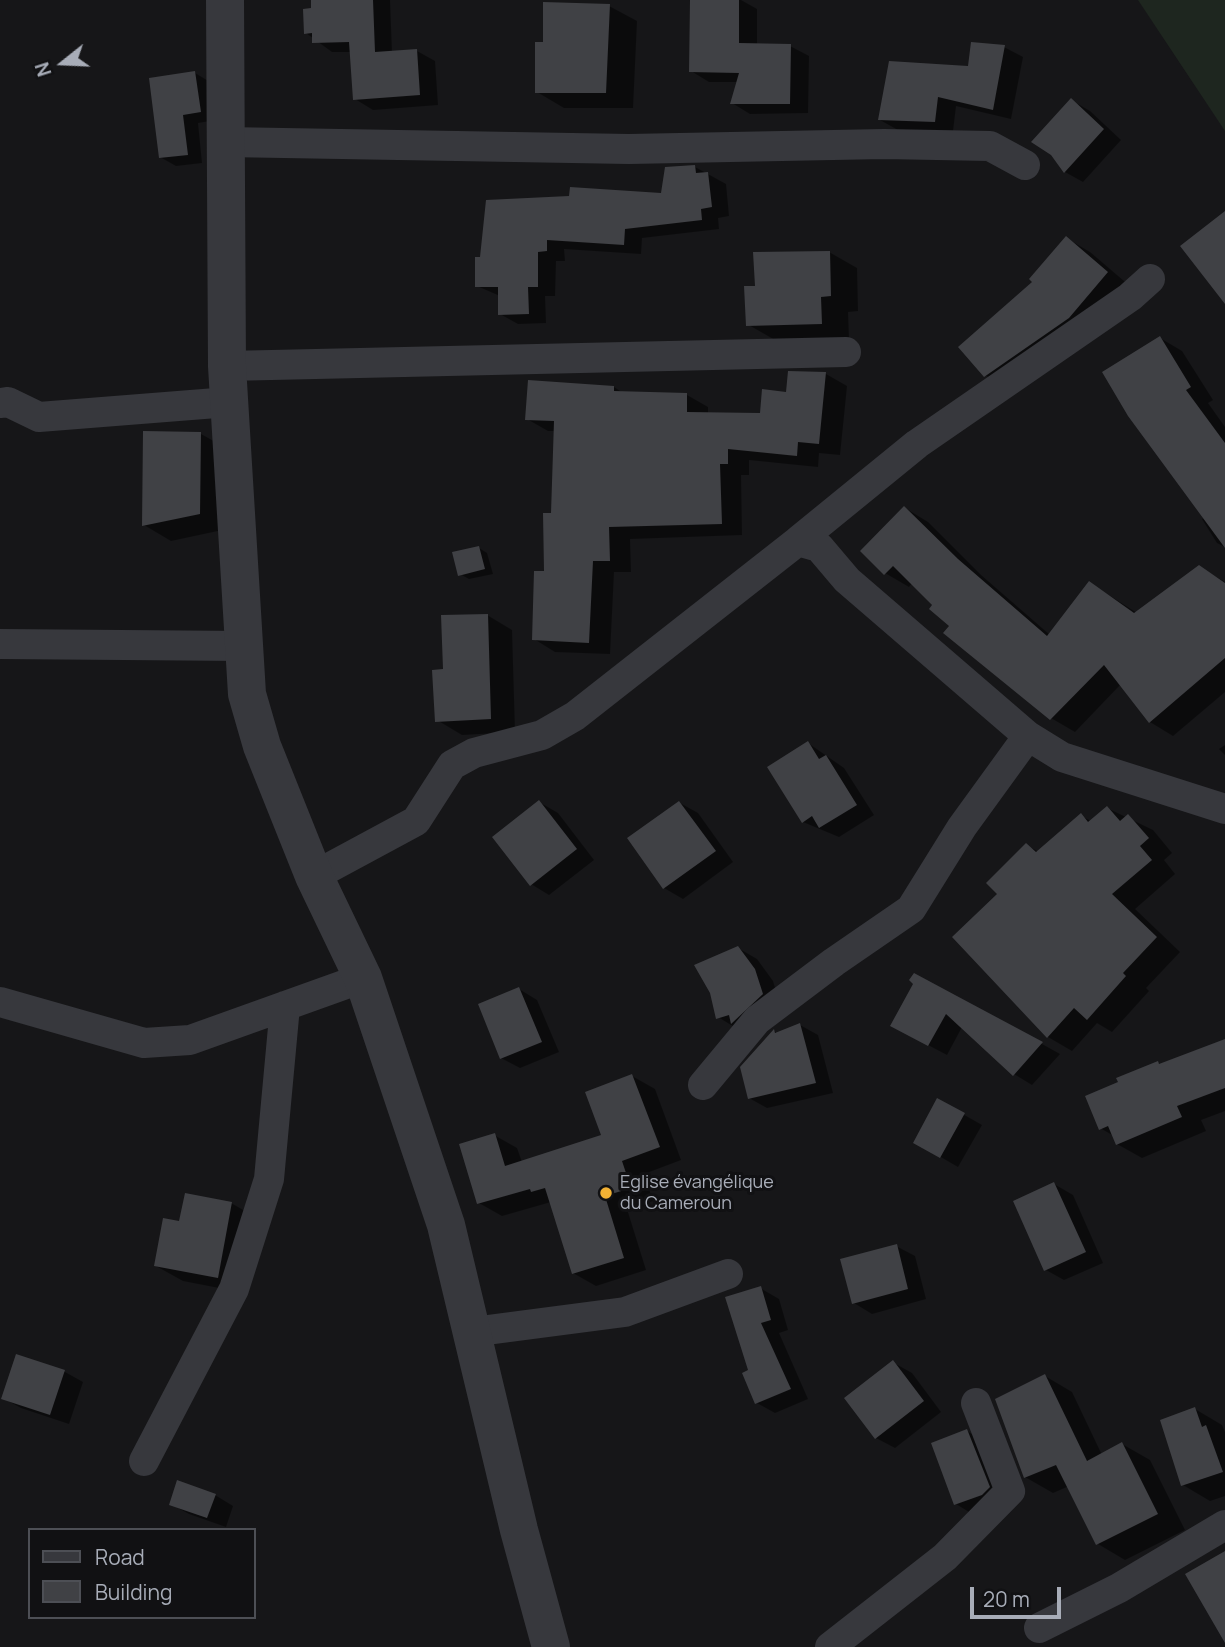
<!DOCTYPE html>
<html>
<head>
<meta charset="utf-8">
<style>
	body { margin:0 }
	#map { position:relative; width:1225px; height:1647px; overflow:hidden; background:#161618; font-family:Manrope,sans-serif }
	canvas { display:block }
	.legend { position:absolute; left:28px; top:1528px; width:228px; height:91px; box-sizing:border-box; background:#111113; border:2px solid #4d4f55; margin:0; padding:9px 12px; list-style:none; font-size:21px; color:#a8adb8 }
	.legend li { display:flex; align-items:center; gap:14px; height:35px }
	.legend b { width:35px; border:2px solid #4d4f55 }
	.north { position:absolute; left:28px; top:28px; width:70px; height:70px; -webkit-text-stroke:5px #111113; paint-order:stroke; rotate:252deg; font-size:19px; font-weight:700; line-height:28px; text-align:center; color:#a8adb8 }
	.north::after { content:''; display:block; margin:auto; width:24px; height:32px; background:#a8adb8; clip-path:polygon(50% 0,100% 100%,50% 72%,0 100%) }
	.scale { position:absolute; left:970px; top:1587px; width:91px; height:32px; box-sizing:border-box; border:4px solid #a8adb8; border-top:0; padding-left:9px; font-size:21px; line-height:24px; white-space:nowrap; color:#a8adb8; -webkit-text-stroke:5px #111113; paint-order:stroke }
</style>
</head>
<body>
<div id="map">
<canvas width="1225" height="1647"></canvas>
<ul class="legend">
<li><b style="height:9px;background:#37383d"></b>Road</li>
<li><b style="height:19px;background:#404145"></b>Building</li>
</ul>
<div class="north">N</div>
<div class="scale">20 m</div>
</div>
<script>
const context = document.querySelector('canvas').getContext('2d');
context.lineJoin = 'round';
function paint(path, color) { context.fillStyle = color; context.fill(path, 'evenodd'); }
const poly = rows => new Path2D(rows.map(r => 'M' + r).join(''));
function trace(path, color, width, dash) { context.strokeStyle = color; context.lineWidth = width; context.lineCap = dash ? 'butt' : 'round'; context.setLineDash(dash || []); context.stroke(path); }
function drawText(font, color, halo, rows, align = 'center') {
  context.font = font + ' Manrope,sans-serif'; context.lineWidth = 6; context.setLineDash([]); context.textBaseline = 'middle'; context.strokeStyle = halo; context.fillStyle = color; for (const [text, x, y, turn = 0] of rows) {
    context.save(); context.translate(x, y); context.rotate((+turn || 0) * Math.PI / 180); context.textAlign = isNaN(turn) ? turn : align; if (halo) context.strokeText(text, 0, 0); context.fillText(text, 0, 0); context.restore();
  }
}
const green = poly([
	[1138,0,1225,0,1225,131]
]);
const shadow = poly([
	[313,0,390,0,392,53,417,51,435,61,438,105,373,110,355,99,351,52,332,52,306,33],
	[692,0,741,0,757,9,757,45,790,46,809,56,808,113,750,114,732,103,738,82,709,82,691,71],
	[609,6,637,21,633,108,564,108,537,92,545,44],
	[1004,47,1023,57,1011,119,956,106,953,131,898,130,880,120],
	[195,73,210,82,216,120,198,123,202,163,176,166,160,157],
	[1071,100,1090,111,1121,140,1083,182,1065,172],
	[695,167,726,184,729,216,718,218,719,229,642,238,641,254,564,249,565,261,556,261,555,296,545,296,546,323,518,324,500,314,500,296,477,286,477,258,663,195],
	[1066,238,1090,252,1131,287,1009,389,985,375,1034,282],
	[829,252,857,268,858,311,848,312,849,339,775,340,747,324,756,287],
	[1160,338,1182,351,1213,400,1208,403,1225,427,1225,547,1217,543,1202,519,1205,517],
	[826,374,847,386,840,455,819,453,818,467,749,460,749,475,741,475,742,535,630,539,631,572,614,572,610,654,555,652,534,639,553,515,555,431,548,431,527,419,614,387,623,393,687,395,708,407,708,414,761,415,788,394],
	[201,434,228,449,227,529,171,541,144,525],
	[905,508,928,522,981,575,1050,635,1090,583,1137,613,1199,567,1225,582,1225,692,1173,736,1150,722,1121,684,1075,732,1051,718,951,626,912,583,909,587,885,573],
	[479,548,487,553,493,574,469,579,460,574],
	[487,615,512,630,515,732,462,735,437,720,444,671],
	[808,743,844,768,874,815,839,837,803,822],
	[1225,745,1225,755,1219,749],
	[539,802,558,813,594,860,549,895,531,884],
	[680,803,698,813,733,862,683,899,664,888],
	[1107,808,1153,830,1172,853,1164,860,1175,874,1135,909,1180,952,1146,988,1149,991,1112,1032,1097,1023,1072,1051,1048,1037,1000,894,1026,845,1039,852,1081,816,1091,821],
	[738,948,757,959,773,981,780,1005,736,1028,718,1017],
	[915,976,1042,1044,1060,1054,1032,1085,1014,1074,962,1027,947,1055,911,1036],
	[519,989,537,1000,559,1052,520,1068,501,1058],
	[800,1025,818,1035,833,1093,767,1108,749,1098,774,1031,778,1034],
	[1225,1041,1225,1111,1201,1120,1206,1131,1142,1158,1117,1144,1114,1136,1100,1128,1158,1063,1162,1065],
	[632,1076,655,1089,681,1160,644,1174,653,1201,627,1209,646,1270,596,1286,573,1273,551,1202,502,1216,479,1203,494,1135,517,1148,522,1162,603,1136],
	[938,1100,982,1125,958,1167,915,1142],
	[1054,1184,1073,1195,1103,1263,1064,1280,1046,1270],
	[231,1203,259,1219,245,1293,183,1281,156,1266,181,1223],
	[896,1246,915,1256,926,1299,872,1314,854,1303],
	[760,1288,779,1299,788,1330,779,1333,808,1399,775,1413,757,1403,750,1371],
	[17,1356,65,1372,83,1382,69,1424,21,1408,3,1398],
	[894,1363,912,1373,941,1412,895,1448,876,1438],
	[1045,1376,1072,1392,1102,1455,1122,1444,1150,1460,1185,1530,1125,1560,1098,1544,1069,1486,1053,1493,1025,1477],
	[1195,1409,1222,1425,1225,1432,1225,1496,1210,1501,1183,1485],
	[967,1431,986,1442,1007,1498,974,1515,956,1504],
	[215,1495,233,1506,226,1527,189,1514,171,1504]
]);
const building = poly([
	[311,0,373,0,375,52,417,49,420,95,353,100,349,42,312,43,312,33,304,34,303,9,311,8],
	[690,0,739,0,739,43,791,44,790,104,730,104,739,73,689,72],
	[543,2,610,4,606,93,535,93,535,42,543,42],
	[971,42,1005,45,993,110,938,97,935,122,878,120,889,61,968,66],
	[195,71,201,112,183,115,188,155,159,158,149,78],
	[1071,98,1104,129,1064,173,1051,155,1031,142],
	[695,165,696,173,708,172,712,207,701,209,702,220,625,229,624,245,547,240,547,251,538,252,538,287,528,287,529,314,498,315,498,287,475,287,475,257,480,257,486,200,569,196,570,187,661,193,665,167],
	[1225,211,1225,304,1180,246],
	[1066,236,1108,272,1069,318,984,377,958,347,1032,282,1029,279],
	[830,251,831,296,821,297,822,324,746,326,744,286,755,286,753,252],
	[1160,336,1191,387,1186,390,1225,443,1225,548,1128,416,1102,372],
	[788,371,826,372,819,444,798,442,797,456,728,449,728,464,720,464,722,524,609,527,610,561,593,561,589,643,532,640,534,571,544,571,543,513,551,513,554,421,525,420,528,380,614,386,614,391,687,393,687,412,760,413,762,389,786,392],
	[143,431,201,432,200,514,142,526],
	[904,506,958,559,1047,636,1089,581,1134,613,1199,565,1225,583,1225,658,1149,723,1104,665,1050,720,943,633,949,626,929,609,932,605,893,566,884,575,860,551],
	[479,546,485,569,458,576,452,552],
	[488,614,491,719,435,722,432,670,443,669,441,615],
	[808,741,819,759,826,755,857,805,819,828,812,816,802,823,767,767],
	[539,800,577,849,530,886,492,837],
	[679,801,716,851,663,889,627,838],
	[1107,806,1120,821,1128,814,1149,838,1140,846,1152,860,1112,894,1157,937,1123,973,1126,976,1087,1020,1074,1008,1047,1038,952,937,997,894,986,883,1026,843,1036,852,1081,813,1088,822],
	[738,946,755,969,763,994,731,1024,729,1015,716,1019,710,993,694,965],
	[914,973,955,995,1043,1042,1013,1076,946,1014,928,1046,890,1026,913,984,909,980],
	[519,987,542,1042,500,1059,478,1004],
	[800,1023,816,1083,748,1099,740,1067,774,1029,775,1033],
	[1225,1039,1225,1088,1177,1106,1182,1117,1116,1145,1108,1126,1099,1130,1085,1096,1118,1082,1116,1078,1158,1061,1159,1064],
	[632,1074,660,1147,622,1161,631,1188,605,1196,624,1258,572,1274,545,1188,531,1192,530,1189,477,1204,459,1144,495,1133,505,1166,601,1135,585,1092],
	[937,1098,965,1113,940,1158,913,1143],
	[1054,1182,1086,1252,1044,1271,1013,1201],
	[185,1193,232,1202,218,1278,154,1266,163,1218,179,1221],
	[897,1244,908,1289,852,1304,840,1259],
	[761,1286,771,1320,761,1323,791,1389,755,1404,742,1373,748,1370,725,1297],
	[16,1354,65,1370,50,1415,1,1399],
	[893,1360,924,1401,875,1439,844,1398],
	[1045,1374,1087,1461,1122,1442,1158,1514,1096,1545,1056,1465,1024,1478,995,1399],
	[1195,1407,1202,1427,1206,1425,1223,1472,1181,1486,1160,1420],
	[967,1429,990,1487,982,1495,954,1505,931,1443],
	[177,1480,216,1494,207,1518,169,1505],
	[1225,1551,1225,1643,1185,1574]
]);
const minor = poly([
	[226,142,629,149,884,144,990,146,1025,165],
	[227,366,846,352],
	[0,403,8,402,39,417,229,402],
	[798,541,917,444,1130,297,1150,279],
	[0,644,245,646],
	[314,876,416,821,452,765,474,753,542,735,575,716,798,541,819,547,847,580,1028,736,1062,757,1225,809],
	[0,1002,144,1043,190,1040,363,978],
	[703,1085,757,1020,834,962,911,909,962,827,1028,736],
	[472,1332,625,1312,728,1274],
	[144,1461,234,1289,269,1179,285,1006],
	[1039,1628,1119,1588,1225,1525],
	[830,1647,945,1557,1010,1491,976,1403]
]);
const tertiary = poly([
	[225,0,227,366,247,694,262,746,314,876,363,978,446,1225,519,1530,551,1647]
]);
const markers = [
	[606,1193,7,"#f2b134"]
];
const poiNames = [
	["Eglise évangélique",620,1183],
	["du Cameroun",620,1204]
];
paint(green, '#1e261f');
paint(shadow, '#0007');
paint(building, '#404145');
trace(minor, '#37383d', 30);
trace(tertiary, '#37383d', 38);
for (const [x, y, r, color] of markers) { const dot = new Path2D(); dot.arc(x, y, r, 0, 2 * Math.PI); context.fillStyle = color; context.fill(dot); trace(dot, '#111113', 2.5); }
drawText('18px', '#a8adb8', '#111113', poiNames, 'left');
</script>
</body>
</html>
